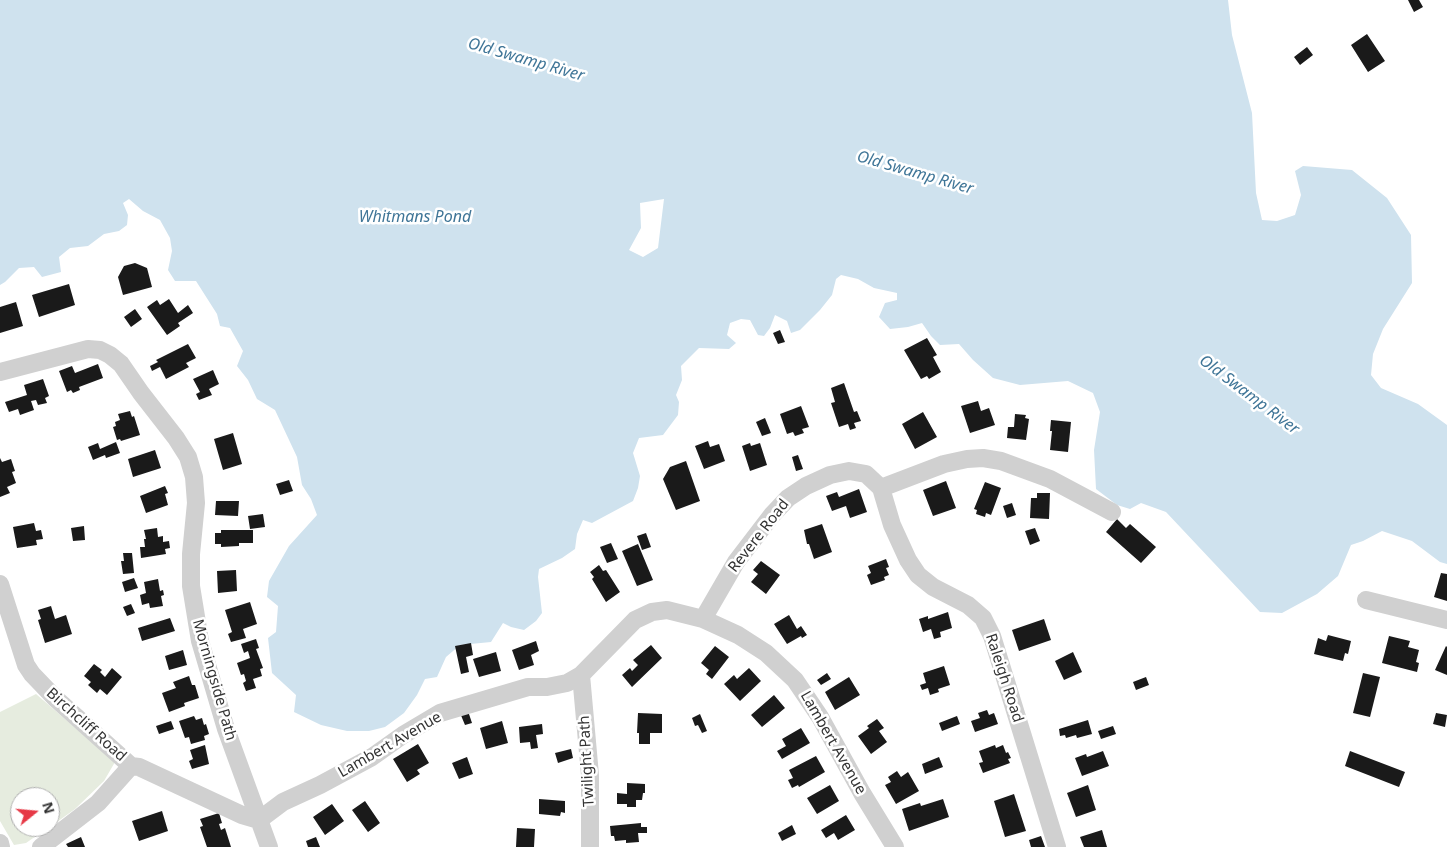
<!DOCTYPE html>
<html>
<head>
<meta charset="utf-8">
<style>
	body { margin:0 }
	#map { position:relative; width:1447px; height:847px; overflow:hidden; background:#fff; font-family:"Noto Sans",sans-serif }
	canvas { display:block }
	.north { position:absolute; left:10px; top:787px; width:50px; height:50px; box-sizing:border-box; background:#fff; border:1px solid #adadad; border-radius:50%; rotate:73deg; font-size:14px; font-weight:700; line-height:20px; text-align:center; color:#333 }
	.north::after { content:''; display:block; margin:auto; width:18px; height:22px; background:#e63946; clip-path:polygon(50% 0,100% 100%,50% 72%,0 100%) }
</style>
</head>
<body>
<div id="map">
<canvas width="1447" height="847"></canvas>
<div class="north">N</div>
</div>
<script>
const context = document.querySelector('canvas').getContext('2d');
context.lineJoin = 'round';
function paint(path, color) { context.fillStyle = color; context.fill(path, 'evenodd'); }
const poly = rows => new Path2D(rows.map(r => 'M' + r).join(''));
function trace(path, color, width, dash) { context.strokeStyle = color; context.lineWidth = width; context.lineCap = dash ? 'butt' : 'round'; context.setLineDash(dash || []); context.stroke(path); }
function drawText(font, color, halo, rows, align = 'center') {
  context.font = font + ' "Noto Sans",sans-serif'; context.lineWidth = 5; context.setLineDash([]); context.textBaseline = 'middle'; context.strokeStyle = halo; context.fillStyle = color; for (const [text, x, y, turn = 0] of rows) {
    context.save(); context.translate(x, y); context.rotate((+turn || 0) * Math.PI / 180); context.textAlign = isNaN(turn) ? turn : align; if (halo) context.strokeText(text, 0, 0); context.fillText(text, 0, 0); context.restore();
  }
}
const green = poly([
	[36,694,115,762,104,781,75,809,50,827,50,797,20,797,20,827,49,827,26,843,14,845,0,821,0,712]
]);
const water = poly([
	[0,0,1228,0,1232,35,1252,113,1256,193,1262,220,1277,221,1295,215,1301,195,1295,171,1303,166,1352,170,1387,198,1411,235,1412,283,1383,329,1373,354,1371,375,1381,388,1418,404,1447,425,1447,564,1440,562,1412,541,1382,531,1363,541,1351,545,1338,576,1317,594,1282,613,1260,612,1166,512,1141,503,1130,509,1117,505,1096,489,1094,450,1100,412,1093,393,1068,381,1020,385,993,378,973,360,959,344,940,345,931,336,922,323,908,327,890,329,879,317,885,303,897,300,897,293,874,288,858,279,841,275,836,279,832,295,820,310,800,330,791,333,787,321,775,315,770,328,764,336,758,335,750,320,741,319,730,323,727,335,736,343,729,349,699,348,681,366,682,380,676,395,679,402,678,415,663,435,639,438,633,453,640,476,638,488,633,501,592,523,583,520,577,534,575,549,562,558,539,569,538,577,542,613,536,621,524,630,511,627,503,623,491,642,460,645,446,657,437,677,425,679,417,695,404,713,385,727,369,731,347,731,321,725,294,712,296,695,272,673,268,638,276,632,278,606,267,597,269,581,289,546,317,515,311,499,302,485,297,457,275,410,257,399,248,380,237,366,243,351,230,328,220,326,217,314,196,281,175,281,168,270,172,251,170,238,160,220,143,211,129,199,123,203,128,215,127,225,119,231,104,234,88,246,70,248,59,257,61,272,42,277,34,267,19,268,5,282,0,285],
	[664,199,658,248,643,257,629,250,641,228,640,203]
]);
const building = poly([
	[1408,0,1419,0,1423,7,1414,12],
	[1367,34,1385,61,1368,72,1351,45],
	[1307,47,1313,55,1300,65,1294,57],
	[135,263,147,268,152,287,123,295,118,277,124,266],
	[69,284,75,305,39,317,32,295],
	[169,299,178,313,188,305,193,313,178,323,180,326,167,335,147,307,157,300,160,305],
	[16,302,23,326,0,333,0,307],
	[135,309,142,319,131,327,124,317],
	[780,330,785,342,778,344,773,333],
	[927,338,937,355,933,357,941,372,929,379,927,376,921,379,904,350],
	[188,344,196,358,186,363,189,367,166,379,160,367,152,371,150,366,158,362,156,360],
	[98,364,103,378,79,387,80,390,73,393,71,390,67,392,59,371,72,366,75,373],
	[213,370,219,384,209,389,212,395,199,400,196,394,200,392,193,379],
	[43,379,49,396,45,398,47,403,38,405,36,400,31,401,34,410,20,415,18,409,9,412,5,402,27,395,24,385],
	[844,383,854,412,857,411,861,421,854,423,856,428,850,430,848,424,839,427,831,403,835,402,831,388],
	[978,401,981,411,989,408,995,425,970,433,961,406],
	[801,406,809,427,802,429,804,433,795,436,793,432,787,434,780,414],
	[130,411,132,417,134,416,140,435,121,441,120,439,117,440,113,427,116,426,115,422,120,420,118,414],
	[923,412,937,437,915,449,902,424],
	[1015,414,1026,415,1025,418,1029,419,1026,440,1007,438,1008,427,1014,427],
	[765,418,771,433,762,436,756,422],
	[1051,420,1071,422,1068,452,1050,450,1052,431,1050,431],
	[233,433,242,464,223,470,214,439],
	[708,441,710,447,719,444,725,461,704,469,695,446],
	[116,442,120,453,106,458,105,455,93,460,88,447,98,443,100,449],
	[750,443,751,446,760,443,767,465,750,471,742,446],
	[155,450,161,468,133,477,128,459],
	[798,455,803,469,796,471,792,457],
	[0,458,2,462,11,459,15,471,12,472,16,483,7,487,10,493,0,497],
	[686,461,700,501,676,510,663,479,670,467],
	[289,480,293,491,280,495,276,484],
	[946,481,956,508,933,516,923,490],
	[985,482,1001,488,991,515,986,513,985,517,976,514,977,510,974,509],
	[165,486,168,493,165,494,168,505,146,513,140,496],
	[859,489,867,512,850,518,846,506,832,511,826,496,837,492,839,497],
	[1037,493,1050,493,1049,519,1030,518,1031,498,1037,498],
	[216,501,239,501,238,516,215,515],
	[1012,503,1016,515,1007,518,1003,506],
	[263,514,265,527,250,529,248,516],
	[1117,519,1126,528,1130,524,1156,547,1141,563,1106,532],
	[34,523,36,531,41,530,43,539,36,540,37,545,17,548,13,527],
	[822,524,832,552,814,559,809,544,807,544,804,530],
	[84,526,85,540,73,541,71,528],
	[157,528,158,537,163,536,163,542,169,541,170,548,165,549,166,554,141,558,140,547,145,547,144,539,146,539,144,530],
	[1035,528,1040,541,1030,545,1025,531],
	[221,530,253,530,253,543,239,543,239,546,221,547,221,544,215,544,215,533,221,533],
	[646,533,651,547,642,550,637,536],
	[611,543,618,559,607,563,600,547],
	[638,544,653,580,637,586,622,551],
	[123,553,132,553,134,573,123,574,121,561,124,561],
	[886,559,889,567,886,568,889,575,884,577,885,580,871,585,867,575,871,573,868,566],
	[761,561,780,575,766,594,751,582,758,574,753,570],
	[599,565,603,571,606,570,620,592,606,602,592,579,594,577,590,572],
	[236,570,237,591,218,593,217,571],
	[1441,573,1447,574,1447,601,1434,597],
	[134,578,138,588,125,592,122,582],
	[158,579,160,591,163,590,164,595,161,596,163,606,150,608,149,603,142,605,140,595,146,593,144,582],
	[250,602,257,624,243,629,246,638,231,642,228,634,232,632,225,610],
	[131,604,135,613,127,616,123,607],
	[51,606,55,619,66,615,72,634,45,643,38,620,41,619,38,610],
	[948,612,952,628,940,632,941,637,934,639,931,629,923,632,919,619,928,616,928,619],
	[789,615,797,629,801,626,807,635,802,638,801,636,787,644,774,624],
	[170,618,175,631,142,641,138,628],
	[1044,619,1051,640,1019,651,1012,630],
	[1328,635,1351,641,1348,654,1345,653,1343,661,1314,654,1318,638,1326,641],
	[1389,636,1410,641,1408,647,1419,650,1416,662,1419,663,1417,672,1382,663],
	[256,639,259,648,256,649,263,668,260,669,262,676,253,679,256,688,246,691,243,683,246,681,244,674,241,675,237,663,250,658,248,651,244,653,241,644],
	[536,641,539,651,531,655,534,665,519,670,512,650],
	[471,643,473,655,466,657,469,672,461,674,455,646],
	[651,645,662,658,632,687,622,675,630,668,632,671,638,665,633,660],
	[715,646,729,657,712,679,706,674,709,670,701,663],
	[1446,646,1447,647,1447,675,1435,670],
	[183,650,187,665,169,670,165,656],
	[496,652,501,671,479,677,473,659],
	[1073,652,1082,672,1064,680,1055,661],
	[94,664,102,670,100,672,105,677,112,668,122,677,107,695,100,689,97,693,88,685,91,682,84,676],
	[944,666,950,685,938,689,939,692,930,695,928,688,922,690,920,685,926,683,923,673],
	[749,668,761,681,740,701,724,684,734,675,737,679],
	[827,673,831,679,821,685,817,680],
	[1363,673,1380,677,1370,717,1353,713],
	[189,676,192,685,195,685,199,698,184,703,185,706,169,712,162,693,176,688,173,682],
	[849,677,860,695,835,710,825,692],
	[1146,677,1149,685,1136,690,1133,682],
	[774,695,785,708,762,727,751,715],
	[987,710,989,715,994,713,998,724,975,732,971,721,980,718,978,713],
	[468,711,472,723,465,725,460,713],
	[638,713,662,714,662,733,650,733,650,744,639,744,639,733,637,733],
	[1436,713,1447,715,1445,727,1433,724],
	[700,714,707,731,702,733,698,725,695,726,692,718],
	[194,716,196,720,202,718,204,725,206,724,209,734,204,736,205,740,191,744,189,737,185,738,179,721],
	[957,716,960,724,942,731,939,723],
	[877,719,884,728,879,731,887,742,871,754,858,736,869,728,867,726],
	[1088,720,1092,734,1077,738,1076,735,1066,738,1065,735,1060,736,1059,729],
	[171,721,174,729,159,734,156,726],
	[502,721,508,743,486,749,480,728],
	[542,724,543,734,536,735,538,748,531,749,530,742,520,743,519,727],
	[1113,726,1116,734,1101,739,1098,731],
	[801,728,810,743,782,759,777,751,786,746,782,739],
	[418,744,429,763,417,770,420,774,407,782,393,759],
	[205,745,209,764,192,769,189,761,193,759,190,750],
	[995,745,996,748,1003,745,1006,753,1008,752,1011,758,1008,759,1010,763,983,773,979,763,983,762,979,751],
	[571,749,573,758,558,763,555,753],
	[1103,751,1109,766,1082,776,1075,758,1086,754,1087,757],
	[1350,751,1405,772,1399,787,1345,766],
	[816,756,825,772,799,787,798,785,792,788,788,780,793,778,789,770],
	[467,757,473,774,459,779,452,763],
	[939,757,943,767,925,774,922,764],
	[897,771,901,777,908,772,919,791,896,804,885,785,891,782,888,777],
	[627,783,645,784,645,793,643,793,642,800,636,800,636,807,627,807,627,804,617,804,617,793,627,794],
	[830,785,839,801,817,814,807,798],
	[1088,785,1096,810,1076,817,1067,793],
	[1014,794,1026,831,1005,837,994,801],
	[539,799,565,801,565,813,561,812,560,816,539,814],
	[943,799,949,817,909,831,902,809,920,803,921,806],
	[365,801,380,823,368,832,352,810],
	[332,804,344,821,325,835,313,817],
	[162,811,168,831,139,841,132,821],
	[219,813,222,823,219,824,221,830,225,828,231,847,207,847,200,827,203,826,200,819],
	[846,815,855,830,838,840,834,833,826,838,821,830],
	[641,823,641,827,647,827,647,833,638,833,639,842,626,843,626,840,615,841,614,836,611,836,610,826],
	[792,825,796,834,782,841,778,833],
	[517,828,535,829,534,847,516,847],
	[1102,830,1107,847,1084,847,1080,837],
	[1041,836,1045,847,1031,847,1029,840],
	[81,837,85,847,68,847,66,844],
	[316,837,320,847,308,847,306,841]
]);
const street = poly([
	[0,372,88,349,100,350,110,355,121,364,141,393,176,438,188,457,194,477,196,503,191,554,191,586,200,641,226,729,269,847],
	[881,488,892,525,908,560,918,575,933,587,968,605,983,618,992,636,1057,847],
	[0,584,26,665,32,674,55,698,131,766,139,767,242,815,259,820,283,802,320,785,372,757,403,735,440,713,528,687,547,687,567,683,581,675,635,620,652,612,667,610,703,619,738,635,766,653,795,680,820,717,862,793,895,847],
	[1366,600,1447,620],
	[703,619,736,562,772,515,788,498,806,486,830,475,849,471,866,474,881,488,944,464,967,459,983,458,1001,461,1050,479,1112,512],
	[581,675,590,775,590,847],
	[0,843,1,847],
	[41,847,98,803,131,766]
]);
const streetNames = [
	["Revere Road",759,536,-52],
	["Raleigh Road",1004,678,72],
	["Morningside Path",214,680,74],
	["Birchcliff Road",86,725,42],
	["Lambert Avenue",833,743,60],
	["Lambert Avenue",390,745,-30],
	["Twilight Path",587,761,-93]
];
const waterNames = [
	["Old Swamp River",526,60,16],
	["Old Swamp River",915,173,16],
	["Whitmans Pond",415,217],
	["Old Swamp River",1249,395,37]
];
paint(green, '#e6ecdf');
paint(water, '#cfe2ee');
paint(building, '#1a1a1a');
trace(street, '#d0d0d0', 18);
drawText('15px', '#333', '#fff', streetNames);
drawText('italic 16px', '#3f7597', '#fff', waterNames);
</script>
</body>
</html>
